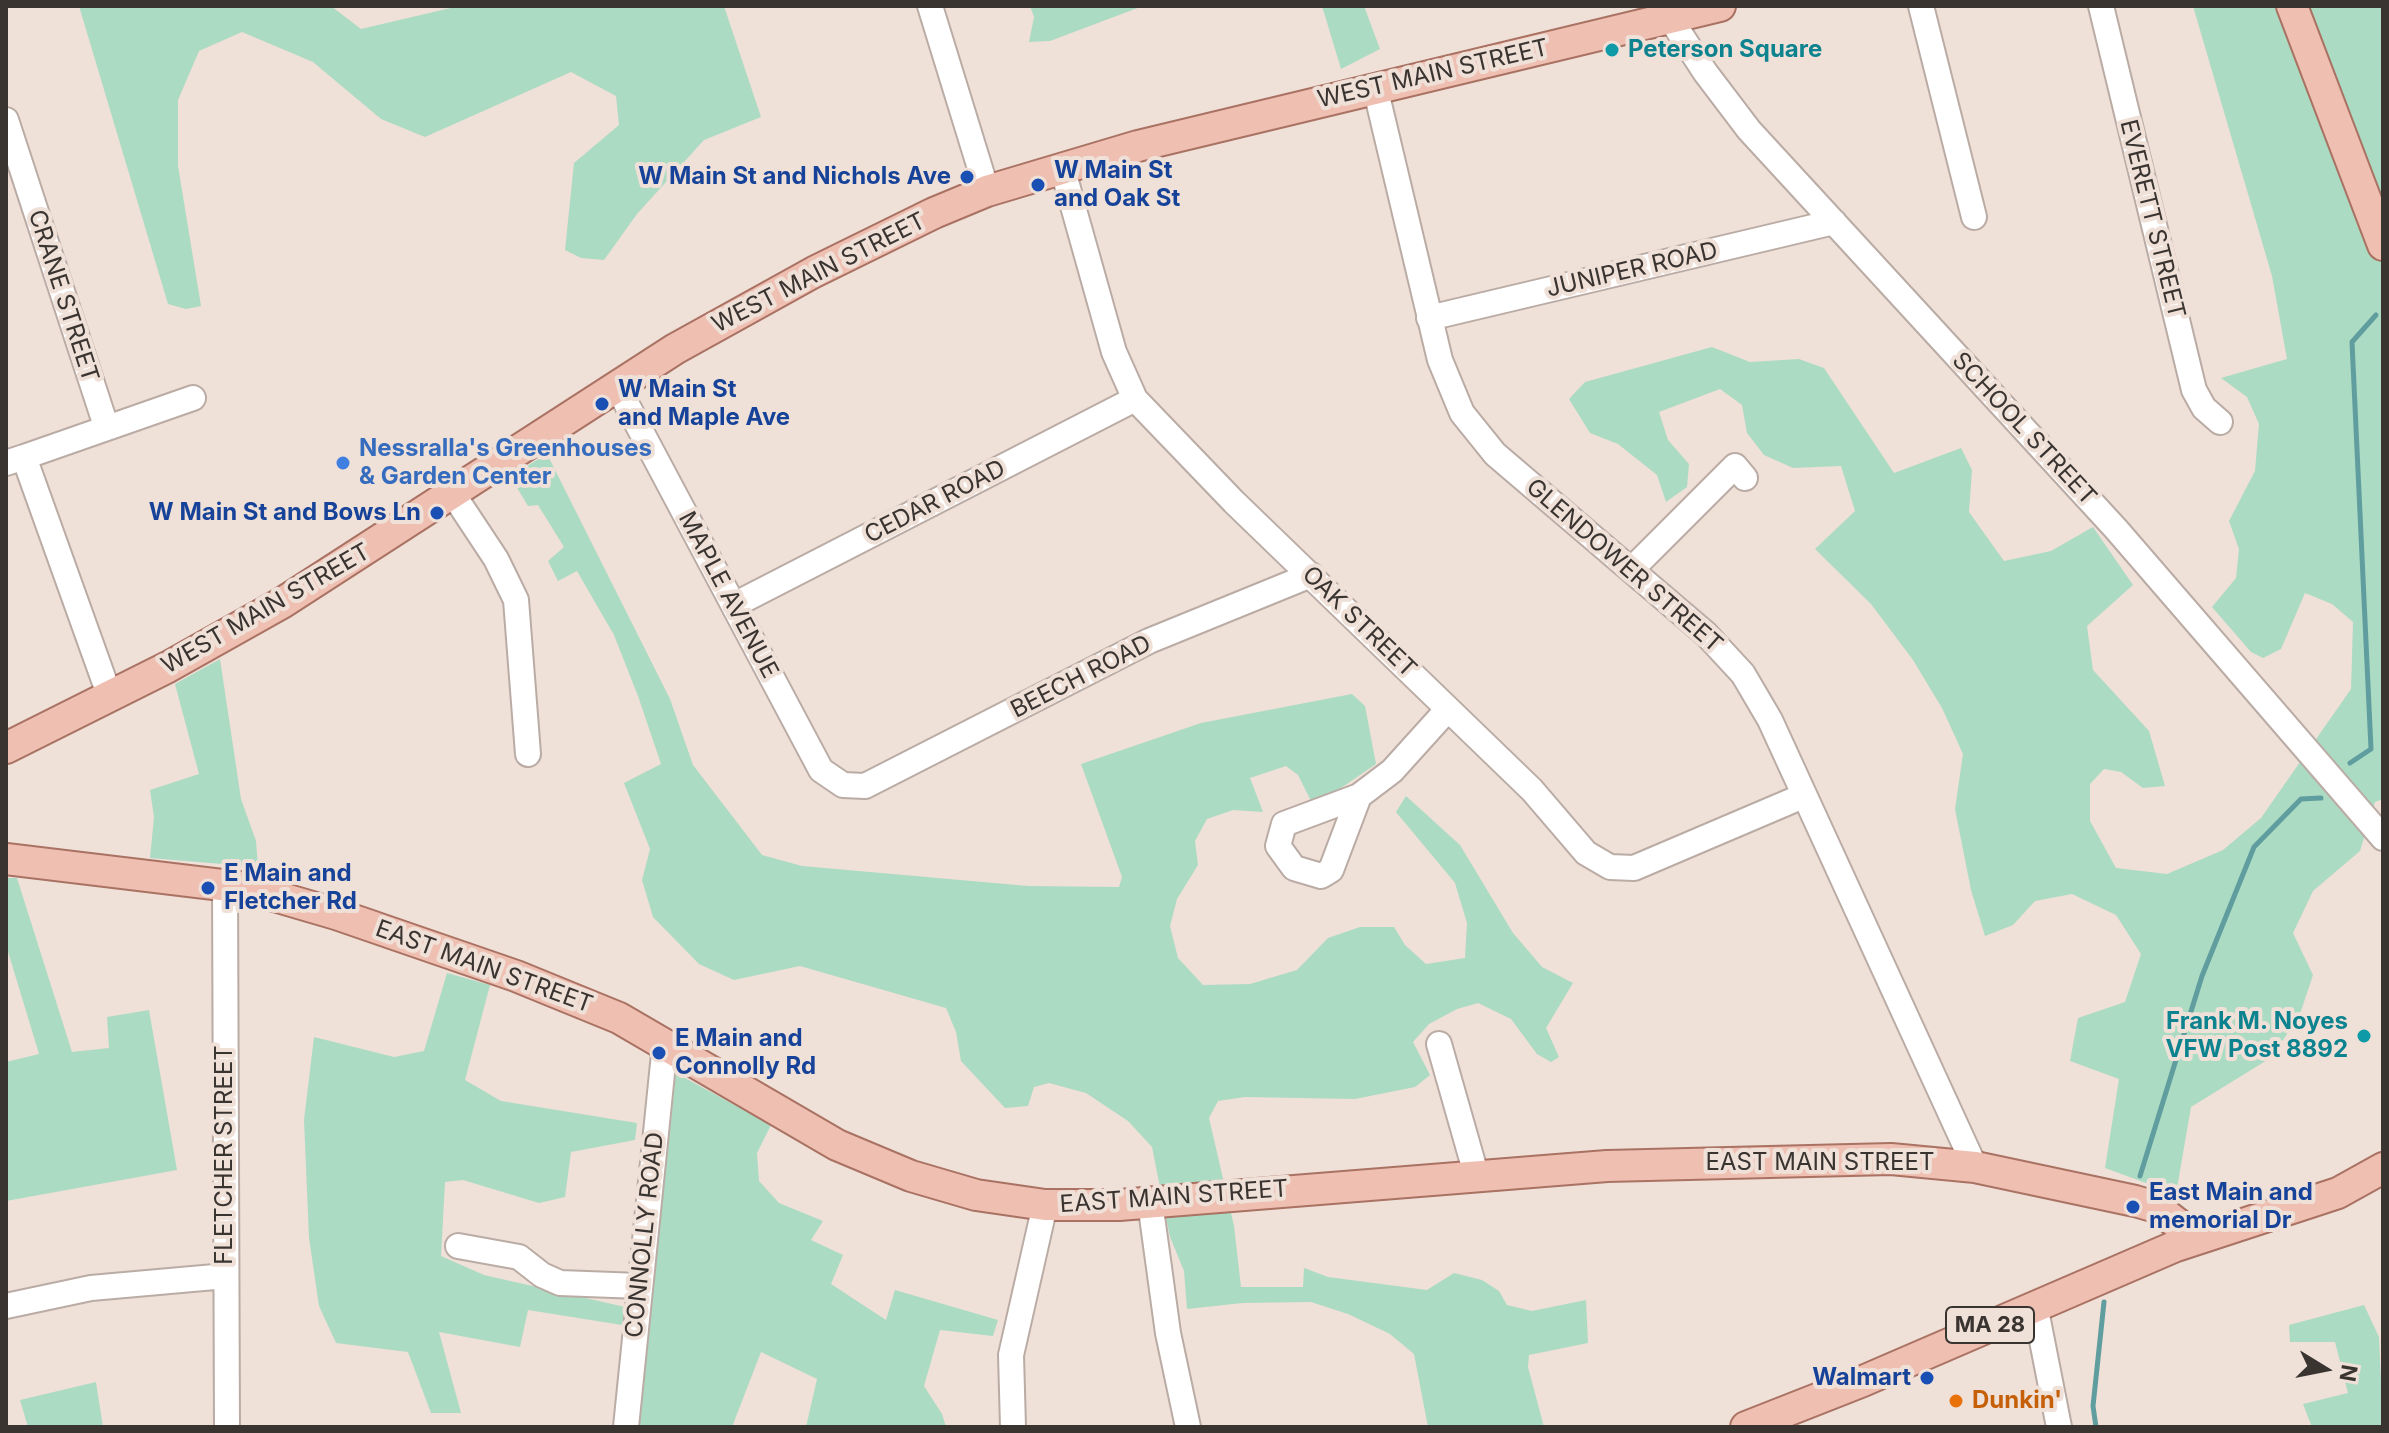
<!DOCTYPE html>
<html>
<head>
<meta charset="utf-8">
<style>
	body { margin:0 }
	#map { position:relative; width:2389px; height:1433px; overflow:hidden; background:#efe0d8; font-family:Inter,sans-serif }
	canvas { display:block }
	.frame { position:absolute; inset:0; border:8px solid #3a3431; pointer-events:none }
	.north { position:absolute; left:2285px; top:1329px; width:80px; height:80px; -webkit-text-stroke:6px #efe0d8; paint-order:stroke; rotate:100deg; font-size:22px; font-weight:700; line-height:32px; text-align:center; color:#3a3431 }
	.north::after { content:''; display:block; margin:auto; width:28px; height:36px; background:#3a3431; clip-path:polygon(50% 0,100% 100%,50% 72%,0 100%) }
</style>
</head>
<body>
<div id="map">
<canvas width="2389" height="1433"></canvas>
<div class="frame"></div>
<div class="north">N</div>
</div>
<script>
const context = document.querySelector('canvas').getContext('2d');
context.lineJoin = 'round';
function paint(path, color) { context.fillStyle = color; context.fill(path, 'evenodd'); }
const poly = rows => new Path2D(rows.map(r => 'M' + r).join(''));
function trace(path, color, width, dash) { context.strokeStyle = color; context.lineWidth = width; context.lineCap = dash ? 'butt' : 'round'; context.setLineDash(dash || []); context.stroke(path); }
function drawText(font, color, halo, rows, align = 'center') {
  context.font = font + ' Inter,sans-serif'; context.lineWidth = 8; context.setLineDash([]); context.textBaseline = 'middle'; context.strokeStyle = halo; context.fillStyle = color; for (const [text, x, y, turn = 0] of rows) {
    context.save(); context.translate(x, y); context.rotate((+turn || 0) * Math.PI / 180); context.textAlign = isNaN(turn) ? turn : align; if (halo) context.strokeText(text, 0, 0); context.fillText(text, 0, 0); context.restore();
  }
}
const green = poly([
	[79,6,331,6,361,29,459,6,724,6,761,117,704,140,637,214,604,260,581,258,565,250,574,163,619,125,616,96,571,72,425,137,381,119,313,62,242,32,199,51,178,100,178,166,201,306,186,309,168,304],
	[1030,6,1143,6,1050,41,1029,42,1034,17],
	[1322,6,1364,6,1380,49,1341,69],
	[2193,6,2383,6,2383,799,2375,802,2360,851,2313,891,2293,933,2313,975,2300,1014,2272,1057,2191,1107,2176,1194,2105,1168,2119,1079,2070,1061,2078,1018,2125,1002,2141,954,2116,915,2072,894,2035,901,2013,925,1985,936,1971,890,1955,809,1963,754,1942,708,1913,660,1871,604,1815,549,1855,511,1841,466,1793,468,1764,455,1747,433,1742,405,1720,389,1659,412,1668,440,1689,464,1687,487,1666,502,1657,475,1618,444,1590,433,1569,399,1585,382,1712,347,1750,362,1799,359,1824,368,1894,473,1961,448,1972,470,1969,512,2004,561,2051,551,2093,527,2133,585,2087,626,2093,670,2149,731,2165,786,2143,788,2121,772,2104,769,2090,784,2090,821,2116,868,2167,874,2223,850,2261,818,2351,689,2353,622,2332,604,2305,593,2281,649,2263,658,2251,652,2212,607,2236,578,2239,549,2229,521,2255,471,2259,424,2247,397,2221,378,2287,359,2272,276],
	[547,454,670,699,693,765,762,855,802,866,1028,886,1119,887,1122,877,1081,764,1201,723,1352,694,1365,706,1376,764,1338,790,1311,801,1298,775,1286,766,1250,778,1263,812,1233,810,1207,819,1195,841,1198,865,1177,899,1170,926,1178,958,1203,985,1250,984,1297,970,1328,938,1360,927,1394,927,1405,945,1426,964,1465,958,1467,923,1455,883,1396,812,1406,796,1460,845,1513,933,1542,967,1573,983,1546,1028,1559,1057,1551,1062,1537,1054,1511,1019,1478,1003,1457,1009,1429,1024,1413,1042,1430,1075,1415,1087,1355,1099,1245,1097,1218,1101,1209,1118,1234,1226,1241,1287,1303,1287,1304,1268,1328,1277,1427,1290,1454,1273,1482,1280,1499,1291,1507,1305,1532,1311,1586,1300,1588,1343,1529,1355,1528,1367,1544,1427,1428,1427,1414,1354,1390,1334,1348,1314,1311,1302,1243,1303,1187,1309,1184,1271,1170,1237,1152,1147,1128,1121,1086,1093,1049,1083,1034,1087,1028,1106,1005,1108,961,1061,956,1032,946,1008,800,966,734,980,699,964,653,917,642,880,650,849,624,783,661,764,638,696,614,635,577,571,558,581,548,561,564,547,538,505,528,506,510,476],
	[220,659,241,799,256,841,258,867,150,858,154,817,150,790,199,774,175,684],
	[6,878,17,878,72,1052,109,1048,107,1017,149,1010,177,1170,6,1201,6,1062,39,1054,6,945],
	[447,973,490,985,465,1080,501,1101,637,1123,635,1140,571,1152,565,1197,539,1203,463,1180,445,1182,441,1256,484,1275,625,1307,622,1325,528,1310,520,1347,439,1332,461,1413,431,1413,408,1352,336,1343,319,1306,309,1238,304,1120,314,1037,394,1057,424,1051],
	[676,1073,771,1125,757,1153,759,1181,779,1203,823,1221,811,1240,843,1255,831,1284,886,1320,895,1290,998,1320,993,1336,940,1330,924,1386,942,1414,946,1427,806,1427,817,1379,761,1352,732,1427,638,1427],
	[2364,1305,2379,1337,2383,1427,2312,1427,2303,1404,2348,1393,2335,1342,2290,1342,2289,1325],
	[96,1382,103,1427,28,1427,20,1400]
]);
const stream = poly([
	[2350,763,2371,749,2352,342,2376,315],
	[2140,1176,2202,976,2254,847,2301,799,2321,798],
	[2096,1427,2093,1406,2104,1302]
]);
const minor = poly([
	[930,6,987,191],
	[1921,6,1974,217],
	[2101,6,2194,390,2204,408,2220,422],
	[1670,18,1705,72,1749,130,2116,529,2383,838],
	[1375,87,1440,360,1462,413,1495,454,1706,634,1743,674,1770,720,1975,1167],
	[6,120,106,426],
	[1062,167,1114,352,1135,399,1234,502,1532,790,1586,853,1610,867,1634,868,1803,796],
	[1429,318,1834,222],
	[617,386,821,770,843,785,865,786,1149,641,1311,575],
	[24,457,193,398],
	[6,463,24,457,110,697],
	[453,494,496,559,516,600,528,754],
	[1631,570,1735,466,1745,478],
	[734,605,1135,399],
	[1359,796,1331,870,1321,876,1294,868,1278,846,1284,824,1359,796,1392,771,1448,709],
	[225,883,227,1427],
	[1439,1044,1476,1174],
	[1150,1202,1168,1333,1188,1427],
	[458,1246,519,1257,542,1275,560,1283,640,1286],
	[2035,1305,2059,1427],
	[6,1306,91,1288,226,1276],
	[626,1427,665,1044],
	[1013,1427,1011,1355,1045,1205]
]);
const major = poly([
	[2292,6,2383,245],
	[6,748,168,667,282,603,675,349,814,272,934,213,987,191,1138,146,1720,6],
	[6,859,247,888,336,914,516,976,619,1018,837,1145,911,1176,976,1195,1045,1205,1119,1205,1607,1166,1891,1159,1975,1167,2135,1201,2156,1207,2196,1238],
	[1746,1427,1863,1381,2176,1246,2338,1193,2383,1168]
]);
const markers = [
	[1612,50,8,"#0f9aa8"],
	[967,177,8,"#1a4fb4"],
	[1038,185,8,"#1a4fb4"],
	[602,404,8,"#1a4fb4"],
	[343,463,8,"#3f7fe0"],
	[437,513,8,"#1a4fb4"],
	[208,888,8,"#1a4fb4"],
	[2364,1036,8,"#0f9aa8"],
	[659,1053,8,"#1a4fb4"],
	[2133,1207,8,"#1a4fb4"],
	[1927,1378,8,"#1a4fb4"],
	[1956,1401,8,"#e8710a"]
];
const shields = [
	[1990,1325,88]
];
const shieldNames = [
	["MA 28",1990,1325]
];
const cultureNames = [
	["Peterson Square",1628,50],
	["Frank M. Noyes",2348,1022,"right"],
	["VFW Post 8892",2348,1050,"right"]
];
const streetNames = [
	["WEST MAIN STREET",1433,74,-13],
	["EVERETT STREET",2152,219,76],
	["JUNIPER ROAD",1632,270,-13],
	["WEST MAIN STREET",819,273,-27],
	["CRANE STREET",63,296,72],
	["SCHOOL STREET",2024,429,47],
	["CEDAR ROAD",935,502,-27],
	["GLENDOWER STREET",1624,566,41],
	["MAPLE AVENUE",728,595,62],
	["WEST MAIN STREET",266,609,-30],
	["OAK STREET",1359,622,44],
	["BEECH ROAD",1081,677,-27],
	["EAST MAIN STREET",484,967,20],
	["FLETCHER STREET",225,1155,-90],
	["EAST MAIN STREET",1820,1163],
	["EAST MAIN STREET",1174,1197,-4],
	["CONNOLLY ROAD",645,1235,-84]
];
const transitNames = [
	["W Main St",1054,171],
	["and Oak St",1054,199],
	["W Main St and Nichols Ave",951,177,"right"],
	["W Main St",618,390],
	["and Maple Ave",618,418],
	["W Main St and Bows Ln",421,513,"right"],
	["E Main and",224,874],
	["Fletcher Rd",224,902],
	["E Main and",675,1039],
	["Connolly Rd",675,1067],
	["East Main and",2149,1193],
	["memorial Dr",2149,1221],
	["Walmart",1911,1378,"right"]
];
const shopNames = [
	["Nessralla's Greenhouses",359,449],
	["& Garden Center",359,477]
];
const foodNames = [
	["Dunkin'",1972,1401]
];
paint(green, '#acdbc3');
trace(stream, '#609d9f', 5);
trace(minor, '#baaca5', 28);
trace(major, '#a97263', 34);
trace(minor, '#fff', 24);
trace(major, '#efbfb2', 30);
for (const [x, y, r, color] of markers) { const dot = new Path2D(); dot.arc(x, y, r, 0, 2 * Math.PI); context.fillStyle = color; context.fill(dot); trace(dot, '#efe0d8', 3); }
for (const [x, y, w] of shields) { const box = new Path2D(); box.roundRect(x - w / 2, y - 18, w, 36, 6); context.fillStyle = '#efe0d8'; context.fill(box); trace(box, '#3a3431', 2); }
drawText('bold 22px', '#3a3431', null, shieldNames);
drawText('bold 24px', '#0d838f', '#efe0d8', cultureNames, 'left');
drawText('24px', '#3a3431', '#efe0d8', streetNames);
drawText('bold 24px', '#164399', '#efe0d8', transitNames, 'left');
drawText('bold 24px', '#366cbe', '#efe0d8', shopNames, 'left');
drawText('bold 24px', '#c56008', '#efe0d8', foodNames, 'left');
</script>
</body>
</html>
